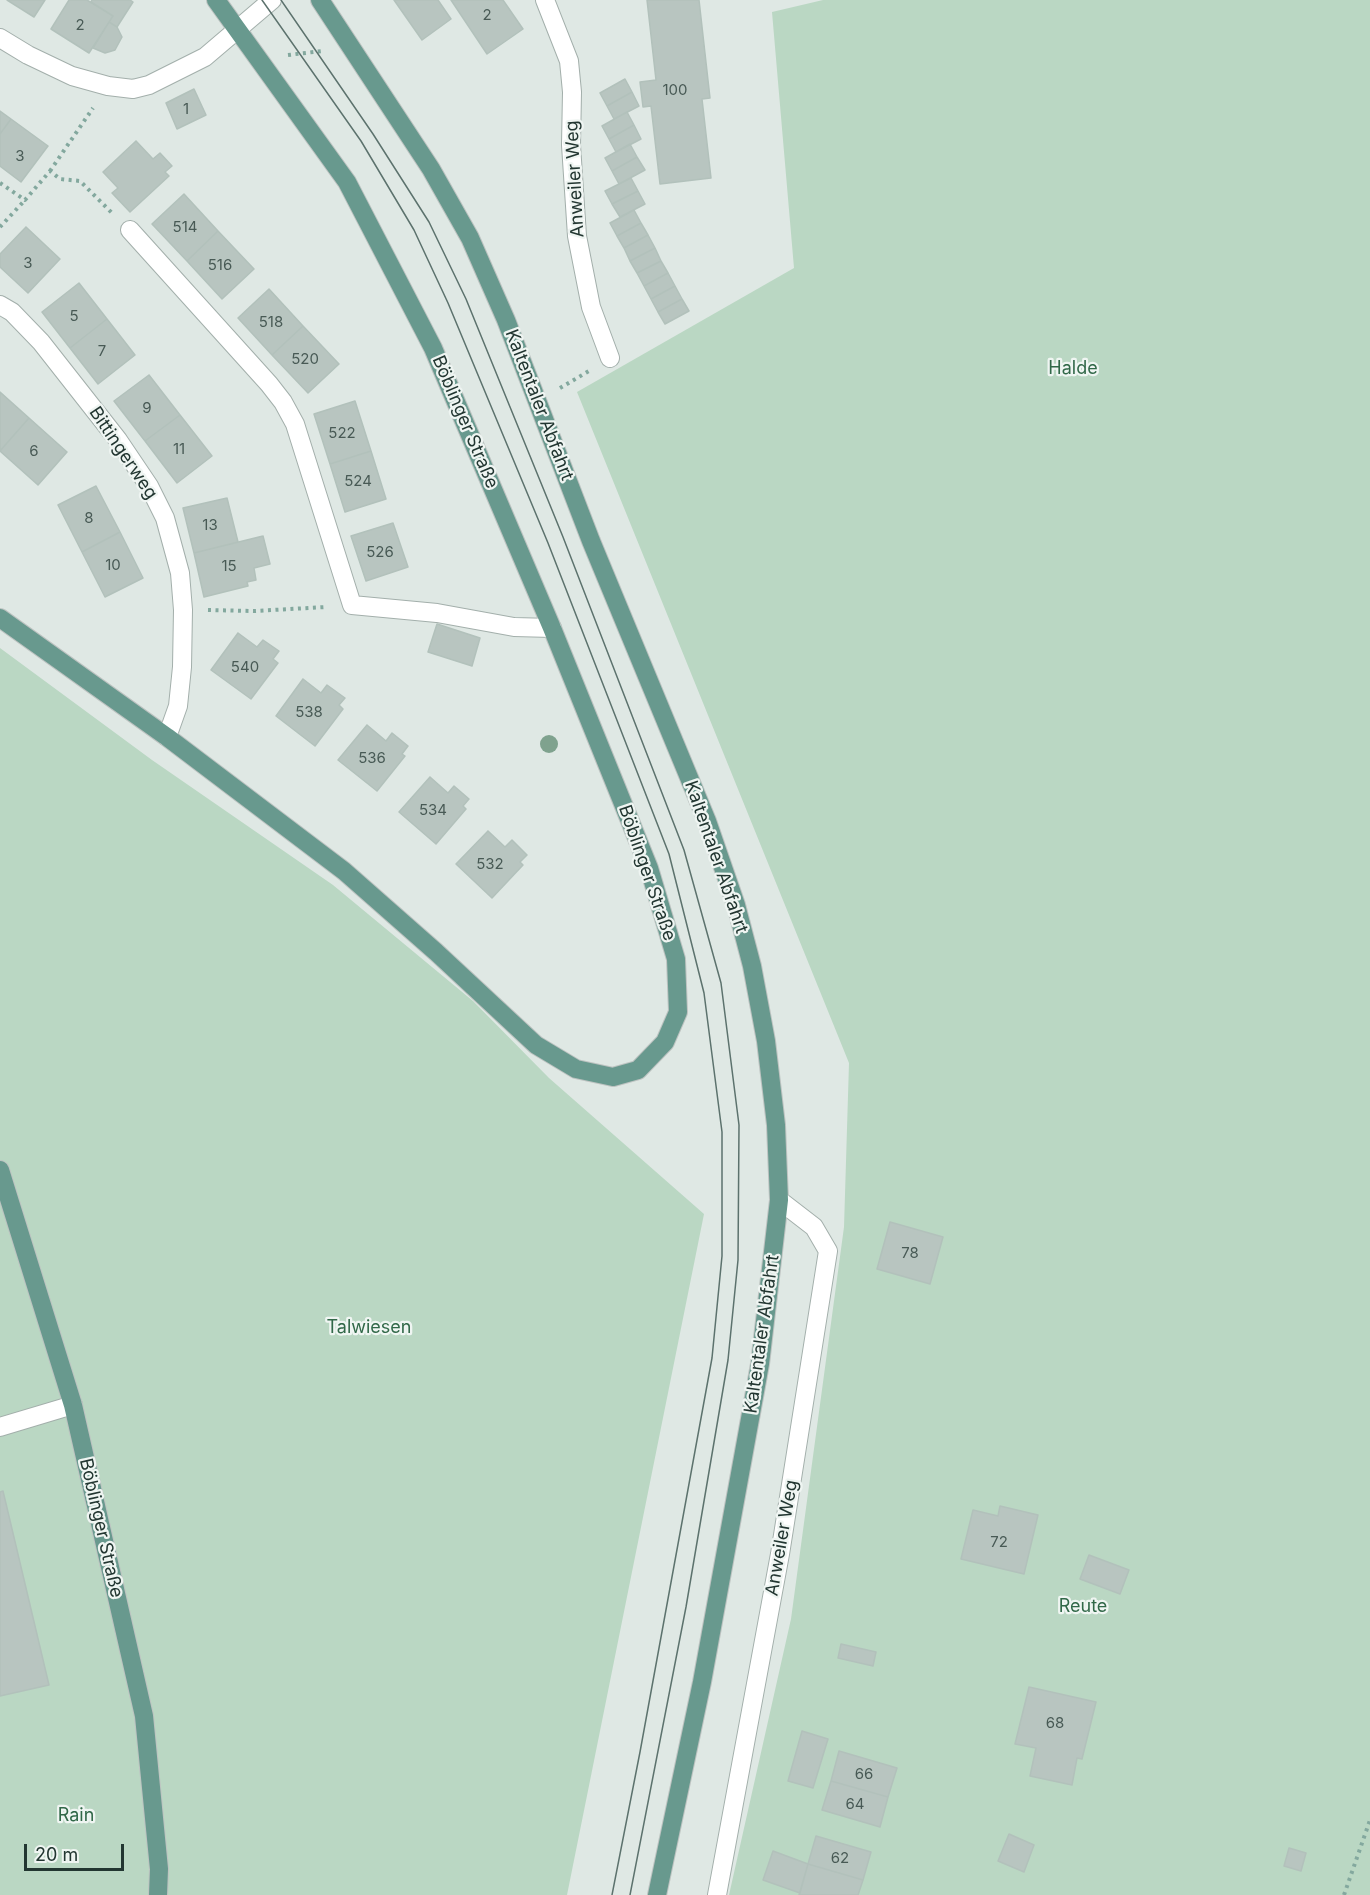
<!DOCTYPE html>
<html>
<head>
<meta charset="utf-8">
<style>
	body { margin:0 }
	#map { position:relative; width:1370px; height:1895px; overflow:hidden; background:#dfe8e4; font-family:Inter,sans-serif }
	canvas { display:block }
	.scale { position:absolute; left:24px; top:1844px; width:100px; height:27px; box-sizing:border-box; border:3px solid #223631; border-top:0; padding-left:8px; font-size:18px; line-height:21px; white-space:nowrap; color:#223631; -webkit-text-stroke:4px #eff5f2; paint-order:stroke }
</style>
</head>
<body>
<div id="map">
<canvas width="1370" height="1895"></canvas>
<div class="scale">20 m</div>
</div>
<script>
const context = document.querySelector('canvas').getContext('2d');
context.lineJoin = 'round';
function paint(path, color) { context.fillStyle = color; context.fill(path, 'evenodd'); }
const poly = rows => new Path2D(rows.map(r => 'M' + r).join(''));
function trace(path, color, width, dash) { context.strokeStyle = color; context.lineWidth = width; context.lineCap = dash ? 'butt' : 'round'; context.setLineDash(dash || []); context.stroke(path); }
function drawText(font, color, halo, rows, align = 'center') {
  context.font = font + ' Inter,sans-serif'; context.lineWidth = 4.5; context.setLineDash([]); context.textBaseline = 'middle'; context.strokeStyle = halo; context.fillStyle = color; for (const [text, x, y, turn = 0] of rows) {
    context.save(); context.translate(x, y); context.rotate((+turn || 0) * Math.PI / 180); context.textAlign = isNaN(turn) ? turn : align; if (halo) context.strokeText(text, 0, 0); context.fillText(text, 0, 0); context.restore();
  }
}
const green = poly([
	[823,0,1370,0,1370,1895,729,1895,791,1619,844,1227,849,1063,577,392,794,268,772,12],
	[0,648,152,760,333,885,473,1001,549,1078,704,1214,567,1895,0,1895]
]);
const building = poly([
	[7,0,45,0,34,17,7,0],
	[69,0,87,0,113,16,89,53,51,29,69,0],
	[92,0,130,0,133,2,117,27,109,22,113,16,91,2,92,0],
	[394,0,438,0,451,19,422,40,394,0],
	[451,0,503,0,523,29,487,54,451,0],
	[647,0,699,0,710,98,702,99,711,178,660,184,651,106,643,107,640,82,656,80,647,0],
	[109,22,117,27,122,37,115,50,105,53,93,48,109,22],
	[625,79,632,92,607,106,600,93,625,79],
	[194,89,206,115,177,129,166,103,194,89],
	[632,92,639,106,614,119,607,106,632,92],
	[0,111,11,119,0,134,0,111],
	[627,112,634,125,609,139,602,126,627,112],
	[11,119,48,146,21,182,0,166,0,134,11,119],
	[634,125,641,139,616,152,609,139,634,125],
	[136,141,153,159,160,153,172,166,165,172,169,176,130,212,112,193,118,188,103,172,136,141],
	[630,144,637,157,612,171,605,158,630,144],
	[637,157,645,170,619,184,612,171,637,157],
	[631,178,638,191,612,204,605,191,631,178],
	[638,191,645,204,620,217,612,204,638,191],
	[184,194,218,231,187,261,152,224,184,194],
	[634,210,641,223,617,236,610,223,634,210],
	[641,223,648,235,624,248,617,236,641,223],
	[26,227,60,259,28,293,0,267,0,254,26,227],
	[218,231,254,269,222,299,187,261,218,231],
	[648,235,655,248,630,261,624,248,648,235],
	[655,248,661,261,637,273,630,261,655,248],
	[661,261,668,273,644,286,637,273,661,261],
	[668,273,675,286,651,299,644,286,668,273],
	[79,283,107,319,70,348,42,312,79,283],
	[675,286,682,299,658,312,651,299,675,286],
	[269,289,303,326,272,355,238,318,269,289],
	[682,299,689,311,665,324,658,312,682,299],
	[107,319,135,355,98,384,70,348,107,319],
	[303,326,339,364,308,393,272,355,303,326],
	[149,375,180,415,145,441,114,401,149,375],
	[0,392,29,418,0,451,0,392],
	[355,401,371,451,330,464,314,414,355,401],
	[180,415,212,456,177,483,145,441,180,415],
	[29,418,67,452,38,485,0,451,29,418],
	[371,451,386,499,345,512,330,464,371,451],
	[96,486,120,532,82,552,58,505,96,486],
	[227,498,238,542,194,553,183,508,227,498],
	[393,523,408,567,366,581,351,536,393,523],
	[120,532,143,578,105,597,82,552,120,532],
	[263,536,270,564,254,568,256,580,247,582,248,586,204,597,194,553,263,536],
	[437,624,480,638,472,666,428,652,437,624],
	[238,633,257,647,263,640,279,651,273,659,278,663,251,699,211,670,238,633],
	[303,679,321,693,327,685,345,698,339,705,343,709,315,746,276,716,303,679],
	[367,725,386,741,392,733,408,746,402,754,405,756,377,791,338,760,367,725],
	[430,777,448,793,454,786,469,799,463,806,466,809,436,844,399,812,430,777],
	[488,831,505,847,512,840,527,855,520,862,523,865,492,898,456,864,488,831],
	[890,1222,943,1237,930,1284,877,1269,890,1222],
	[3,1491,49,1685,0,1696,0,1492,3,1491],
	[1000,1506,1038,1515,1024,1574,961,1559,973,1510,998,1516,1000,1506],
	[1089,1555,1129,1570,1120,1594,1080,1579,1089,1555],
	[841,1644,876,1652,873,1666,838,1658,841,1644],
	[1029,1687,1096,1702,1082,1759,1077,1758,1072,1785,1030,1776,1036,1748,1015,1744,1029,1687],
	[802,1731,828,1739,813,1788,788,1781,802,1731],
	[839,1751,897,1768,888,1797,831,1781,839,1751],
	[831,1781,888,1797,880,1827,822,1810,831,1781],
	[1009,1834,1034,1845,1024,1872,998,1861,1009,1834],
	[816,1836,871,1852,863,1880,808,1864,816,1836],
	[1289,1848,1306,1853,1301,1871,1284,1866,1289,1848],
	[773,1851,808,1864,800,1893,763,1880,773,1851],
	[808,1864,863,1880,858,1895,799,1895,808,1864]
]);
const path = poly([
	[288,55,322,51],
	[50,171,93,108],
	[0,183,25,200,50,171,60,179,80,181,112,213],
	[0,227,25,200],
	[560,388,589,371],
	[208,610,254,611,326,607],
	[1344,1895,1370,1820]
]);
const minor = poly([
	[545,0,569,61,572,92,571,145,577,236,591,307,610,358],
	[0,38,28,55,72,76,108,86,133,89,149,85,205,57,272,0],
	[130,230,269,384,283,402,295,424,352,605,437,613,514,627,552,628],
	[0,305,12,312,41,342,118,440,149,486,165,518,180,573,183,610,182,667,178,706,167,737],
	[0,1427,73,1405],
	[717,1895,780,1554,828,1251,814,1227,779,1200]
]);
const major = poly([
	[320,0,431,169,470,238,506,320,591,541,707,821,736,905,752,966,766,1041,776,1125,779,1200,760,1364,702,1682,657,1895],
	[0,618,167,737,344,871,436,952,536,1045,576,1069,613,1077,638,1070,665,1042,678,1012,676,959,649,868,552,628,433,348,347,182,216,0],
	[0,1170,73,1405,144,1716,159,1869,158,1895]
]);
const tram = poly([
	[262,0,361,141,414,230,448,303,548,543,669,854,704,993,722,1132,722,1256,712,1358,640,1752,612,1895],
	[281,0,373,134,429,222,466,299,563,537,684,850,721,983,739,1125,738,1260,728,1360,686,1607,630,1895]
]);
const trees = [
	[549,744]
];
const numberNames = [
	["2",487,15],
	["2",80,25],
	["100",675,90],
	["1",186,109],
	["3",20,156],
	["514",185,227],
	["3",28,263],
	["516",220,265],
	["5",74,316],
	["518",271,322],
	["7",102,351],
	["520",305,359],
	["9",147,408],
	["522",342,433],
	["11",179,449],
	["6",34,451],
	["524",358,481],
	["8",89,518],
	["13",210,525],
	["526",380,552],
	["10",113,565],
	["15",229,566],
	["540",245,667],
	["538",309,712],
	["536",372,758],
	["534",433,810],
	["532",490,864],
	["78",910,1253],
	["72",999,1542],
	["68",1055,1723],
	["66",864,1774],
	["64",855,1804],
	["62",840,1858]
];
const streetNames = [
	["Anweiler Weg",575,179,-93],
	["Kaltentaler Abfahrt",539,405,69],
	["Böblinger Straße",465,422,67],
	["Bittingerweg",123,453,56],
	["Kaltentaler Abfahrt",716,857,71],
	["Böblinger Straße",647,873,71],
	["Kaltentaler Abfahrt",762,1334,-82],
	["Böblinger Straße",101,1528,77],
	["Anweiler Weg",782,1538,-80]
];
const parkNames = [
	["Halde",1073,369],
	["Talwiesen",369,1328],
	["Reute",1083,1607],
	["Rain",76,1816]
];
paint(green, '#bad7c3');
paint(building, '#b8c5c0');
trace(building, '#b2c1bb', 1.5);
trace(minor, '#a3afab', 20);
trace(major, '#bdc3c1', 20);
trace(path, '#83a89e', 4, [3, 4.5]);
trace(minor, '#fff', 18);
trace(major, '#68998e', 18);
trace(tram, '#5c726d', 1.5);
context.fillStyle = '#7fa28e';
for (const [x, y] of trees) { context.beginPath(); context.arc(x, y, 9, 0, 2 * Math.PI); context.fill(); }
drawText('15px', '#485a55', null, numberNames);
drawText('18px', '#223631', '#eff5f2', streetNames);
drawText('18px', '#316848', '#eff5f2', parkNames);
</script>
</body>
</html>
